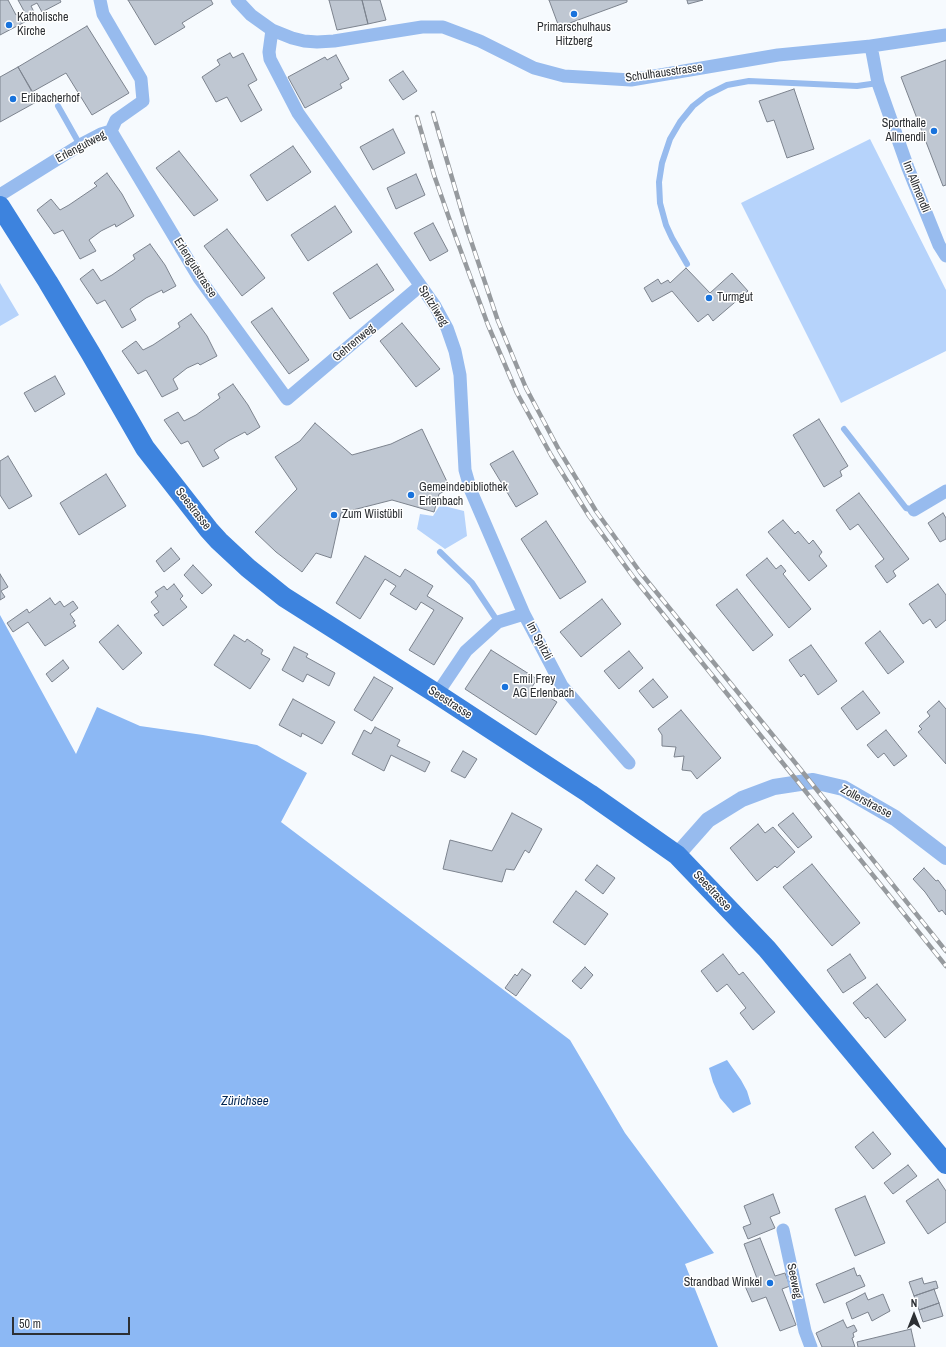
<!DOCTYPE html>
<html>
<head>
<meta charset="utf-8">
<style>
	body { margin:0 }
	#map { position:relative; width:946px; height:1347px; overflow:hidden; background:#f6fafe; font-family:"Archivo Narrow",sans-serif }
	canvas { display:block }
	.north { position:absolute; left:894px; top:1295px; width:40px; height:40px; -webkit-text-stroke:3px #fff; paint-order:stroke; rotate:0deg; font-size:11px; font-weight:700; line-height:16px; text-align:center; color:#2d3034 }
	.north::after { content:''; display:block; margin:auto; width:14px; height:18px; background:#2d3034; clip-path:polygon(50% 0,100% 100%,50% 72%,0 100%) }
	.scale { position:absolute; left:12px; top:1317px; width:118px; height:18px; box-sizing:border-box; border:2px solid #2d3034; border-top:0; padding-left:5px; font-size:12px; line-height:14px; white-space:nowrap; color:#2d3034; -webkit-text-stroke:3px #fff; paint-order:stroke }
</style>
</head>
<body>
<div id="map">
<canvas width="946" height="1347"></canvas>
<div class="north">N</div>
<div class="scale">50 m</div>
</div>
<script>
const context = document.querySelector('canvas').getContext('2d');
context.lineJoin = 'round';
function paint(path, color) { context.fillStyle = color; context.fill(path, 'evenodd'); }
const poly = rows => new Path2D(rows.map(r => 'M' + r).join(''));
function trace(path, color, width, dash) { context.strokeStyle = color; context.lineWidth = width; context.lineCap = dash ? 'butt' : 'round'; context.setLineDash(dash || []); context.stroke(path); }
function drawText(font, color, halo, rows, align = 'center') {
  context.font = font + ' "Archivo Narrow",sans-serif'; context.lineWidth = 3; context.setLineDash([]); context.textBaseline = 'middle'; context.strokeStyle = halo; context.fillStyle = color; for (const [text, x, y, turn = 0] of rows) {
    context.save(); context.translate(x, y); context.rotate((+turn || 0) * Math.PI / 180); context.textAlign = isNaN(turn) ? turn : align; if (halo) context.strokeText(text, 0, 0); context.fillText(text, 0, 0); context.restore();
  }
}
const green = poly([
	[870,139,946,290,946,351,841,403,741,203],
	[0,283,19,315,0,326],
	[440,505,464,511,467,536,445,549,417,529,420,514,433,516]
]);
const water = poly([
	[0,615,76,754,97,707,140,726,203,735,257,745,307,773,281,822,570,1040,625,1133,714,1253,685,1264,718,1347,0,1347],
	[727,1060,741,1080,747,1091,751,1104,733,1113,720,1098,713,1082,709,1068]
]);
const building = poly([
	[0,0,8,0,16,15,24,11,18,0,60,0,61,2,42,12,37,3,31,6,36,16,0,35,0,0],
	[128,0,211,0,213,4,182,23,185,27,155,45,128,0],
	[329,0,362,0,368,24,337,30,329,0],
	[362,0,380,0,386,20,368,24,362,0],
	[549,0,627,0,627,2,559,27,549,0],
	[687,0,703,0,688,4,687,0],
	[87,26,129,93,92,115,66,73,32,92,18,67,87,26],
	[230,53,233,58,243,53,257,80,248,85,262,110,241,122,227,97,216,102,202,77,220,65,217,60,230,53],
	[336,55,349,79,340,84,342,88,305,108,288,77,325,57,327,60,336,55],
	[946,60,946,185,943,186,901,77,946,60],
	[18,67,38,101,0,122,0,77,18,67],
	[403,71,417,91,403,100,389,80,403,71],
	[794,89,814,149,787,158,774,120,767,122,759,101,794,89],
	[393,129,405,153,373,170,360,147,393,129],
	[293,146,311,172,267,201,250,175,293,146],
	[179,151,218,200,194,216,156,168,179,151],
	[107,173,122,194,134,216,116,227,115,224,101,231,89,240,96,251,80,259,63,230,54,234,37,210,51,199,60,210,69,205,97,186,94,183,107,173],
	[416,174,425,195,396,209,387,188,416,174],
	[335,206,352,232,308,261,291,235,335,206],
	[433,223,448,251,430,261,414,233,433,223],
	[227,229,265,278,242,296,204,246,227,229],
	[150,244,165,265,176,286,163,293,162,290,146,298,130,309,136,320,122,328,105,300,97,304,80,279,93,269,101,281,112,275,135,259,133,255,150,244],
	[377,264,394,290,350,319,333,293,377,264],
	[686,268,710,293,732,273,748,291,713,321,708,314,698,322,672,291,652,302,644,288,658,279,661,284,668,280,670,283,686,268],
	[272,308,309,360,289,374,251,322,272,308],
	[191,314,207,336,217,356,200,365,198,363,187,368,173,379,178,389,162,397,146,370,138,374,122,351,136,341,143,350,153,345,180,327,178,323,191,314],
	[402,323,440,369,416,387,380,341,402,323],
	[55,376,65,394,35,412,24,393,55,376],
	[233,384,248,405,260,427,247,435,245,432,228,441,214,450,219,458,203,467,188,441,181,444,164,420,178,412,184,421,196,415,220,398,218,394,233,384],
	[819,419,848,466,840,471,842,476,824,487,793,435,819,419],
	[315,423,352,455,391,444,422,429,450,488,439,494,434,512,392,500,341,513,331,558,316,553,302,572,276,552,255,532,297,489,275,457,300,441,315,423],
	[513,451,538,494,516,507,490,464,513,451],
	[8,456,32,496,9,509,0,495,0,461,8,456],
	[106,474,126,506,79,535,60,503,106,474],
	[859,493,909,559,893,571,896,576,887,583,875,566,884,559,858,524,850,530,836,510,859,493],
	[943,513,946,518,946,539,940,542,928,523,943,513],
	[783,520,795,534,798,531,809,544,813,540,822,552,819,556,827,566,809,581,768,532,783,520],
	[546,521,586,582,560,599,521,539,546,521],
	[171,548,180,559,164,572,156,561,171,548],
	[365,556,400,577,405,569,433,586,427,596,463,618,434,665,409,650,434,610,421,602,416,610,390,594,396,586,385,579,360,619,336,603,365,556],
	[767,558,776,569,781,565,786,571,783,574,811,609,789,628,746,575,767,558],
	[193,565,212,585,202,594,184,575,193,565],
	[0,574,8,587,1,591,5,597,0,600,0,574],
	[174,584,183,596,180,599,187,607,163,626,154,615,159,612,151,602,158,596,155,592,164,586,167,590,174,584],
	[938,584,946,595,946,620,936,628,930,619,923,624,909,604,938,584],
	[737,589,773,635,753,651,716,605,737,589],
	[50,598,55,605,60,601,64,607,73,601,78,608,70,614,75,621,73,622,76,626,45,646,28,622,13,632,7,623,27,609,29,613,50,598],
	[602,599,621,624,581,657,560,632,602,599],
	[118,625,142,653,123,670,99,642,118,625],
	[880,631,904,662,888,674,865,643,880,631],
	[234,635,245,642,247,639,263,650,261,654,270,659,250,689,214,665,234,635],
	[811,645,837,681,818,695,804,674,801,677,789,660,811,645],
	[294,647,308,654,306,657,335,673,329,686,307,674,303,682,282,670,294,647],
	[491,650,537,679,532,687,557,702,536,735,465,689,491,650],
	[629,651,643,668,619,689,604,671,629,651],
	[63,660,69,668,52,682,46,674,63,660],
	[374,677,393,688,372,721,354,710,374,677],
	[653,679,668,697,653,708,639,691,653,679],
	[863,691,880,713,857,730,841,708,863,691],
	[293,699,335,722,322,744,302,733,301,737,279,725,293,699],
	[939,701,946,709,946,764,918,732,922,729,919,726,930,716,927,712,939,701],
	[681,710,721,758,697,779,691,771,682,770,684,756,674,757,676,747,662,746,662,735,658,729,681,710],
	[375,727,400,740,397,746,430,762,425,772,391,755,384,771,352,754,364,730,371,734,375,727],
	[886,730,907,756,894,766,884,753,878,758,867,745,886,730],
	[463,751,477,759,465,778,451,771,463,751],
	[512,813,542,829,529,853,525,850,514,870,506,869,502,882,443,869,450,840,492,851,512,813],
	[793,813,812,837,798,848,778,825,793,813],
	[758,824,765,833,773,827,795,852,777,868,775,866,757,881,730,848,758,824],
	[812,864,860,923,832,946,783,887,812,864],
	[597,865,615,878,603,894,585,880,597,865],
	[924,868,936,881,938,880,946,891,946,915,942,910,939,912,925,892,913,879,924,868],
	[576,891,608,914,585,945,553,922,576,891],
	[723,954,739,975,743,972,775,1012,753,1030,740,1013,746,1008,727,984,717,992,701,971,723,954],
	[850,954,866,978,843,993,827,970,850,954],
	[585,967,593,975,581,989,572,981,585,967],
	[522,969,531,975,516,996,505,988,515,974,517,976,522,969],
	[877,984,906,1020,885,1038,868,1017,866,1019,853,1003,877,984],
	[873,1132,891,1154,873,1169,855,1147,873,1132],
	[908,1165,917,1176,893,1194,884,1183,908,1165],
	[938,1179,946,1191,946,1222,928,1234,906,1201,938,1179],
	[773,1194,780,1213,770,1217,775,1228,748,1239,743,1227,751,1224,744,1206,773,1194],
	[865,1196,885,1243,855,1256,835,1209,865,1196],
	[760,1238,775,1276,785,1273,790,1286,782,1289,796,1325,780,1331,766,1297,752,1302,745,1286,758,1281,744,1244,760,1238],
	[854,1268,857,1276,860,1275,865,1286,824,1303,816,1284,854,1268],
	[922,1278,924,1284,936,1281,938,1288,914,1296,909,1282,922,1278],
	[934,1289,939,1303,919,1310,914,1296,934,1289],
	[865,1293,868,1300,883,1294,890,1311,872,1321,868,1312,852,1319,846,1303,865,1293],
	[939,1303,943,1316,923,1322,919,1310,939,1303],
	[843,1320,847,1328,854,1325,857,1331,853,1333,854,1337,852,1338,855,1347,822,1347,816,1333,843,1320],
	[911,1329,915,1347,858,1347,857,1342,911,1329]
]);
const service = poly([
	[58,106,80,145],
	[687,264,672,238,666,225,660,203,659,182,662,163,670,139,680,122,693,106,707,95,727,85,749,81,857,86,878,83],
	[844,429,906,508,914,510],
	[440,552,472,583,498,622]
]);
const minor = poly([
	[100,0,103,14,141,79,143,101,116,120,111,131],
	[237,0,251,15,272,30,292,38,304,41,317,42,334,41,422,27,443,27,480,41,534,68,564,76,631,80,778,55,871,46,946,35],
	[272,30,269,52,270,59,298,113,435,306,447,328,455,351,460,375,465,470,471,491,524,614],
	[871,46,878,83,908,168,939,245,946,256],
	[111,131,199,278,287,399,420,286],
	[0,195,80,145,101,134,111,131],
	[914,510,946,491],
	[437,694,466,651,498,622,524,614,562,686,629,763],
	[783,1230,805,1331,811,1347]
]);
const tertiary = poly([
	[677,855,708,820,742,799,774,787,813,781,843,788,895,818,946,857]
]);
const primary = poly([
	[0,206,48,282,91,354,145,448,209,530,219,541,248,568,284,597,437,694,590,794,677,855,767,949,946,1164]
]);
const rail = poly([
	[433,113,467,229,498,321,526,388,559,450,596,511,640,572,793,760,946,951],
	[417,117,434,175,455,235,488,325,517,393,551,455,589,516,634,578,946,966]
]);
const markers = [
	[574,14,4,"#1973dc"],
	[9,25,4,"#1973dc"],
	[13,99,4,"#1973dc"],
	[934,131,4,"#1973dc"],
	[709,298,4,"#1973dc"],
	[411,495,4,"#1973dc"],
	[334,515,4,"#1973dc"],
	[505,687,4,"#1973dc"],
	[770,1283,4,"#1973dc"]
];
const poiNames = [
	["Katholische",17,18],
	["Kirche",17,32],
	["Primarschulhaus",574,28,"center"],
	["Hitzberg",574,42,"center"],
	["Erlibacherhof",21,99],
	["Sporthalle",926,124,"right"],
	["Allmendli",926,138,"right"],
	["Turmgut",717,298],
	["Gemeindebibliothek",419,488],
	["Erlenbach",419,502],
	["Zum Wiistübli",342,515],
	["Emil Frey",513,680],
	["AG Erlenbach",513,694],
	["Strandbad Winkel",762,1283,"right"]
];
const streetNames = [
	["Schulhausstrasse",664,73,-8],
	["Erlengutweg",81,147,-28],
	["Im Allmendli",916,187,68],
	["Erlengutstrasse",195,268,57],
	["Spitzliweg",433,306,58],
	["Gehrenweg",354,343,-40],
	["Seestrasse",193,509,52],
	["Im Spitzli",539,641,62],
	["Seestrasse",450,703,33],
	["Zollerstrasse",866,802,28],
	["Seestrasse",712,891,47],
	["Seeweg",794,1281,78]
];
const waterNames = [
	["Zürichsee",245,1102]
];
paint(green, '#b6d3fb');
paint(water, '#8cb8f4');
paint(building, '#bfc7d2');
trace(building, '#7c838e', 1);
trace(service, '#97bbee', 6);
trace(minor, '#97bbee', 13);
trace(tertiary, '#97bbee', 16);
trace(primary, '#3d83de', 20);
trace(rail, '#969a9e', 4.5);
trace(rail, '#fff', 3, [9]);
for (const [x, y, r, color] of markers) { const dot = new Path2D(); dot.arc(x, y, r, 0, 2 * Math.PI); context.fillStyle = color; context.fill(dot); trace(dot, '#fff', 1.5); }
drawText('12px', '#2d3034', '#fff', poiNames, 'left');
drawText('12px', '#2d3034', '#fff', streetNames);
drawText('italic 13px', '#022755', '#fff', waterNames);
</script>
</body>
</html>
